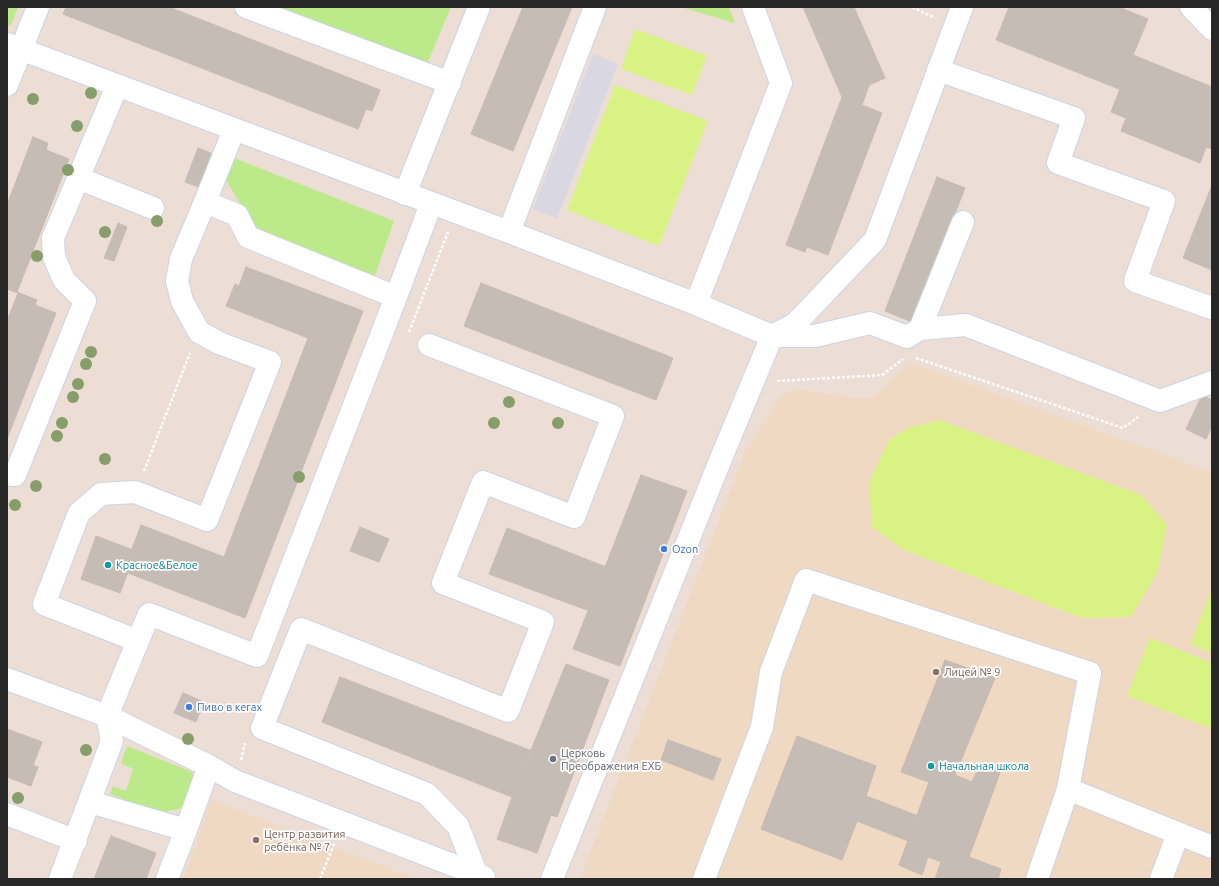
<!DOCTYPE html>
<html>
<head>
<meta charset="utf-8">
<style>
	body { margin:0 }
	#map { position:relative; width:1219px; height:886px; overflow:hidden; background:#ecded5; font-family:Ubuntu,sans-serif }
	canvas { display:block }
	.frame { position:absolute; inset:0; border:8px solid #272727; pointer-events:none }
</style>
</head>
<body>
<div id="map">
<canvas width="1219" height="886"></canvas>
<div class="frame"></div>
</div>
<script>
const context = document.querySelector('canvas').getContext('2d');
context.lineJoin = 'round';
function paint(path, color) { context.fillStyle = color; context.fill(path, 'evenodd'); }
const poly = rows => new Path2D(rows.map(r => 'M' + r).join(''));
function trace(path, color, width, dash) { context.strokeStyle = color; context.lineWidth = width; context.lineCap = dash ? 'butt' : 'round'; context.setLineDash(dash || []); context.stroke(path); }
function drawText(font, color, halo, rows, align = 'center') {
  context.font = font + ' Ubuntu,sans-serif'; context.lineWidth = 3.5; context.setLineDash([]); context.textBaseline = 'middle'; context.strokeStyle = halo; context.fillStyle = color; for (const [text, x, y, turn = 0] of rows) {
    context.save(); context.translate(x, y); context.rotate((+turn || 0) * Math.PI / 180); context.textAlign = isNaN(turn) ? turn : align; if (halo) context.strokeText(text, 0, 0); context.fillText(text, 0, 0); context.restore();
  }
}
const industrial = poly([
	[593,54,618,64,557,219,533,209]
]);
const education = poly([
	[908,362,1212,472,1212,879,580,879,741,463,746,450,768,415,781,396,798,389,862,399,875,396],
	[212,800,416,879,183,879]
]);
const green = poly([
	[7,7,18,7,11,25,7,26],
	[276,7,451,7,425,69],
	[681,7,729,7,735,23],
	[234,158,394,221,374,278,256,231,225,178],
	[127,746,192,772,195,780,183,808,159,813,110,794,113,786,126,791,133,769,121,763]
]);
const pitch = poly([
	[635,29,707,56,692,95,621,69],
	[615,85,708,121,659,246,567,210],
	[939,420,1141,495,1167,525,1157,573,1131,617,1082,618,904,550,872,527,869,483,889,440,908,428],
	[1212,589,1212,653,1190,644],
	[1150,638,1212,663,1212,729,1127,696]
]);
const building = poly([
	[66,7,169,7,380,90,372,111,366,109,358,129,63,14,66,7],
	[523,7,572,7,513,151,471,134,523,7],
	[803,7,854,7,885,78,869,85,862,105,882,113,828,255,807,247,805,252,786,245,842,97,803,7],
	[1009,7,1119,7,1148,19,1119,89,996,40,1009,7],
	[1133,55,1212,87,1212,149,1206,147,1200,163,1121,131,1126,118,1111,112,1133,55],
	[33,137,48,143,46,150,69,159,17,292,37,300,35,305,56,313,7,439,7,321,18,293,7,289,7,205,33,137],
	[198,148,218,156,204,189,185,182,198,148],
	[937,177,965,188,912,322,885,311,937,177],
	[1212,185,1212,270,1183,258,1212,185],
	[118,223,127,227,114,261,104,258,118,223],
	[246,267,363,311,245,618,128,573,137,551,132,549,141,525,224,557,308,338,226,306,235,284,239,286,246,267],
	[481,283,673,358,656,400,464,326,481,283],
	[1202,395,1212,400,1212,426,1206,439,1186,429,1202,395],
	[641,475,687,491,620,666,573,649,641,475],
	[360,527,389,539,379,562,350,551,360,527],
	[507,528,606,567,587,610,489,574,507,528],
	[96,536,136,551,120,593,81,579,96,536],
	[945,660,995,678,955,775,972,782,981,762,1001,770,969,857,1001,869,998,879,935,879,941,862,928,857,922,875,899,865,929,782,901,772,945,660],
	[566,664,609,680,557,817,551,815,537,853,497,839,512,797,566,664],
	[340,677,532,751,512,797,322,722,340,677],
	[183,693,204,702,196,722,174,713,183,693],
	[7,729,42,742,33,765,38,767,31,786,7,777,7,729],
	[797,736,876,766,866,796,918,816,908,841,857,821,842,860,761,829,797,736],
	[668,740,721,759,713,780,661,760,668,740],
	[111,836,156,853,146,879,94,879,111,836]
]);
const path = poly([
	[912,7,935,18],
	[409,332,448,232],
	[916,358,1123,428,1138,417],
	[777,381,882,375,903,359],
	[144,471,190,353],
	[241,760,245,743],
	[320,879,335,842]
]);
const minor = poly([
	[246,7,450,83],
	[1191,7,1212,29],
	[7,44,509,232,696,304,772,336,722,456,552,879],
	[938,70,1074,118,1058,163,1164,201,1135,281,1212,308],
	[7,85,38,7],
	[78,178,153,208],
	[405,194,479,7],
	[509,232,595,7],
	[396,297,431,204],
	[696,304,781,83,753,7],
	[920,329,963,222],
	[774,335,795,324,875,240,962,7],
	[772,336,815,336,870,323,907,337,920,329,966,325,1160,401,1212,382],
	[429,345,613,416,574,517,483,482,443,583,543,622,508,711,301,629,262,728,427,794,458,826,476,873],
	[7,474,15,475,85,301,64,280,54,257,53,238,117,86],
	[138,641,44,604,79,513,101,494,135,492,207,520,270,362,219,343,199,332,182,301,177,281,181,259,205,202],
	[7,679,107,716,209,766,235,781,484,877],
	[1068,789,1212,847],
	[90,802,186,830,167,879],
	[7,814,76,841],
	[186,830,209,766],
	[60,879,112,741,107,716,149,614,257,656,396,297,248,237,237,215,205,202,234,130],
	[704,879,762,727,771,672,806,580,1090,673,1068,789,1037,879],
	[1161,879,1178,834]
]);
const trees = [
	[91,93],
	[33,99],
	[77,126],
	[68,170],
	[157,221],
	[105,232],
	[37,256],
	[91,352],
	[86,364],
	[78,384],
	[73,397],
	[509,402],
	[62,423],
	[494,423],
	[558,423],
	[57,436],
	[105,459],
	[299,477],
	[36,486],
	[15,505],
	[188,739],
	[86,750],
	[18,798]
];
const markers = [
	[664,549,4,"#3f7fe0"],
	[108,565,4,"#0f9aa8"],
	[936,672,4,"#8d6e63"],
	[189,707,4,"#3f7fe0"],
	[553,759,4,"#6b7280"],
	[931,766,4,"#0f9aa8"],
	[256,840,4,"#8d6e63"]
];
const shopNames = [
	["Ozon",672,549],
	["Пиво в кегах",197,707]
];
const cultureNames = [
	["Красное&Белое",116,565],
	["Начальная школа",939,766]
];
const educationNames = [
	["Лицей № 9",944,672],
	["Центр развития",264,834],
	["ребёнка № 7",264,847]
];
const worshipNames = [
	["Церковь",561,753],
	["Преображения ЕХБ",561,766]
];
paint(industrial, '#d9d8e2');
paint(education, '#f0d9c2');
paint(green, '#bcea8a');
paint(pitch, '#d8f384');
paint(building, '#c6bcb6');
trace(building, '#c6bab0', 1);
trace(minor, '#cbd4e2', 24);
trace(path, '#fff', 2.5, [3, 2]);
trace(minor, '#fff', 22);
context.fillStyle = '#869e69';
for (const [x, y] of trees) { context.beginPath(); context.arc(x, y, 6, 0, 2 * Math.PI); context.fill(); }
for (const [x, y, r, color] of markers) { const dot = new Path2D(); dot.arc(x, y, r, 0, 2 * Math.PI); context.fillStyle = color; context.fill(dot); trace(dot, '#fff', 1.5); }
drawText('11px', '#366cbe', '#fff', shopNames, 'left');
drawText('11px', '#0d838f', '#fff', cultureNames, 'left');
drawText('11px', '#785e54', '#fff', educationNames, 'left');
drawText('11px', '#5b616d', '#fff', worshipNames, 'left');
</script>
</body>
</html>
